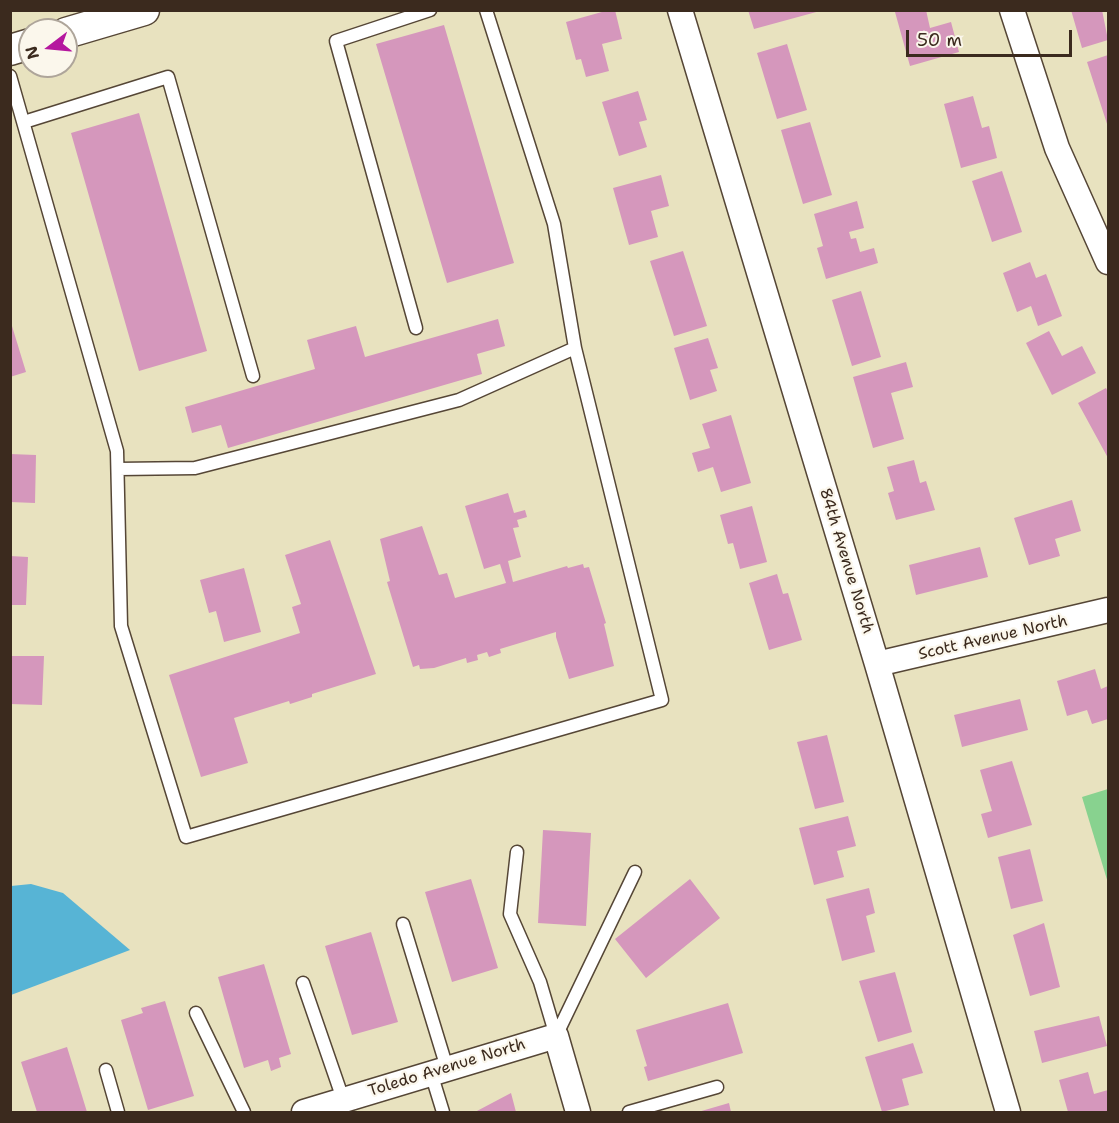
<!DOCTYPE html>
<html>
<head>
<meta charset="utf-8">
<style>
	body { margin:0 }
	#map { position:relative; width:1119px; height:1123px; overflow:hidden; background:#e8e2bf; font-family:"Shantell Sans",sans-serif }
	canvas { display:block }
	.frame { position:absolute; inset:0; border:12px solid #3b2a1e; pointer-events:none }
	.north { position:absolute; left:18px; top:18px; width:60px; height:60px; box-sizing:border-box; background:#fbf7ec; border:2px solid #aea59a; border-radius:50%; rotate:254deg; font-size:16px; font-weight:700; line-height:24px; text-align:center; color:#3b2a1e }
	.north::after { content:''; display:block; margin:auto; width:21px; height:27px; background:#b5179e; clip-path:polygon(50% 0,100% 100%,50% 72%,0 100%) }
	.scale { position:absolute; left:906px; top:30px; width:166px; height:27px; box-sizing:border-box; border:3px solid #3b2a1e; border-top:0; padding-left:8px; font-size:18px; line-height:21px; white-space:nowrap; color:#3b2a1e; -webkit-text-stroke:4px #fbf7ec; paint-order:stroke }
</style>
</head>
<body>
<div id="map">
<canvas width="1119" height="1123"></canvas>
<div class="frame"></div>
<div class="north">N</div>
<div class="scale">50 m</div>
</div>
<script>
const context = document.querySelector('canvas').getContext('2d');
context.lineJoin = 'round';
function paint(path, color) { context.fillStyle = color; context.fill(path, 'evenodd'); }
const poly = rows => new Path2D(rows.map(r => 'M' + r).join(''));
function trace(path, color, width, dash) { context.strokeStyle = color; context.lineWidth = width; context.lineCap = dash ? 'butt' : 'round'; context.setLineDash(dash || []); context.stroke(path); }
function drawText(font, color, halo, rows, align = 'center') {
  context.font = font + ' "Shantell Sans",sans-serif'; context.lineWidth = 4.5; context.setLineDash([]); context.textBaseline = 'middle'; context.strokeStyle = halo; context.fillStyle = color; for (const [text, x, y, turn = 0] of rows) {
    context.save(); context.translate(x, y); context.rotate((+turn || 0) * Math.PI / 180); context.textAlign = isNaN(turn) ? turn : align; if (halo) context.strokeText(text, 0, 0); context.fillText(text, 0, 0); context.restore();
  }
}
const green = poly([
	[1108,789,1108,883,1082,797]
]);
const water = poly([
	[31,884,63,893,130,950,11,995,11,886]
]);
const building = poly([
	[609,10,615,10,622,39,602,44,609,71,586,77,581,59,576,60,566,22],
	[748,10,820,10,820,11,754,29],
	[900,10,926,10,930,28,951,22,959,52,910,66,895,12],
	[1071,10,1102,10,1108,40,1082,48],
	[444,25,514,263,447,283,376,44],
	[787,44,807,110,777,119,757,53],
	[1108,55,1108,127,1087,62],
	[638,91,647,120,639,122,647,147,619,156,602,102],
	[973,96,982,128,989,126,997,158,961,168,944,104],
	[139,113,207,351,139,371,71,133],
	[810,122,832,195,803,204,781,130],
	[1002,171,1022,232,992,242,972,181],
	[661,175,669,206,651,211,658,237,629,245,613,188],
	[857,201,864,228,849,232,851,239,856,238,860,252,874,248,878,263,826,279,817,248,823,246,814,214],
	[683,251,707,326,674,336,650,261],
	[1030,262,1036,278,1046,274,1062,316,1038,326,1031,306,1017,312,1003,273],
	[861,291,881,357,852,366,832,300],
	[498,319,505,346,477,354,482,374,228,448,221,425,192,433,185,407,315,369,307,340,356,326,365,357],
	[12,326,26,372,10,377,10,327],
	[1049,331,1062,356,1082,346,1096,373,1052,395,1026,343],
	[708,338,718,368,710,370,717,391,690,400,674,348],
	[906,362,913,387,891,393,904,439,873,448,853,377],
	[1106,388,1108,392,1108,458,1078,403],
	[731,415,751,483,721,492,713,467,698,472,692,453,710,448,702,424],
	[10,454,36,455,35,503,10,502],
	[914,460,920,483,926,481,935,510,896,520,888,493,894,491,887,467],
	[508,493,514,513,525,510,527,517,517,520,519,527,513,528,521,557,508,561,513,582,567,566,568,568,583,564,584,568,589,567,606,623,604,624,614,666,569,679,556,637,556,632,500,649,501,653,489,657,487,652,477,655,478,660,467,663,466,658,434,668,420,669,419,665,413,667,387,582,390,581,380,539,422,526,439,575,447,573,455,598,506,583,500,564,484,569,465,506],
	[1072,500,1081,531,1055,539,1060,556,1029,565,1014,518],
	[752,506,767,562,740,569,733,543,728,544,720,515],
	[330,540,376,674,312,694,312,697,290,704,289,701,234,718,248,763,201,777,169,675,300,633,292,607,301,604,285,555],
	[980,547,988,577,916,595,909,565],
	[10,556,28,557,26,605,10,605],
	[244,568,261,632,224,642,216,611,209,613,200,580],
	[777,574,783,594,788,593,802,640,769,650,749,583],
	[10,656,44,656,42,705,10,704],
	[1095,669,1101,689,1108,686,1108,719,1092,724,1087,710,1067,716,1057,681],
	[1020,699,1028,730,962,747,954,715],
	[827,735,844,802,815,809,797,742],
	[1012,761,1032,825,988,838,981,814,992,811,980,770],
	[848,816,856,846,837,851,844,877,814,885,799,828],
	[543,830,591,833,586,926,538,923],
	[1030,849,1043,901,1011,909,998,857],
	[471,879,498,968,452,982,425,892],
	[690,879,720,918,646,978,615,939],
	[869,888,875,913,866,916,875,952,842,961,826,899],
	[1044,923,1060,987,1030,996,1013,935],
	[371,932,398,1022,352,1035,325,946],
	[264,964,291,1054,279,1058,281,1067,271,1071,268,1060,244,1068,218,977],
	[895,972,912,1032,878,1042,859,981],
	[165,1001,194,1096,148,1110,121,1020,143,1013,141,1008],
	[728,1003,743,1053,648,1081,644,1067,647,1066,636,1030],
	[1099,1016,1107,1046,1042,1063,1034,1031],
	[913,1043,923,1073,902,1079,909,1105,882,1112,865,1057],
	[67,1047,87,1112,37,1112,21,1062],
	[1088,1072,1094,1094,1108,1090,1108,1112,1068,1112,1059,1080],
	[511,1093,516,1112,475,1112],
	[729,1103,731,1112,698,1112]
]);
const service = poly([
	[10,76,117,451,121,626,186,837,662,700,575,348,554,224,486,10],
	[24,122,168,77,253,376],
	[416,328,336,41,430,10],
	[118,469,195,468,459,400,575,348],
	[517,852,510,914,540,982,556,1036],
	[403,924,447,1068],
	[303,983,343,1099],
	[196,1013,244,1112],
	[556,1036,635,872],
	[106,1070,118,1112],
	[431,1073,443,1112],
	[629,1112,717,1087]
]);
const minor = poly([
	[680,10,877,664,1008,1112],
	[1012,10,1057,148,1108,262],
	[877,664,1108,610],
	[304,1112,556,1036,578,1112]
]);
const tertiary = poly([
	[66,33,144,10],
	[10,50,30,44]
]);
const streetNames = [
	["84th Avenue North",846,561,73],
	["Scott Avenue North",993,638,-13],
	["Toledo Avenue North",447,1068,-17]
];
paint(green, '#88d28f');
paint(water, '#57b4d5');
paint(building, '#d597bc');
trace(service, '#554636', 15);
trace(minor, '#554636', 27);
trace(tertiary, '#554636', 33);
trace(service, '#fff', 12);
trace(minor, '#fff', 24);
trace(tertiary, '#fff', 30);
drawText('16px', '#3b2a1e', '#fbf7ec', streetNames);
</script>
</body>
</html>
